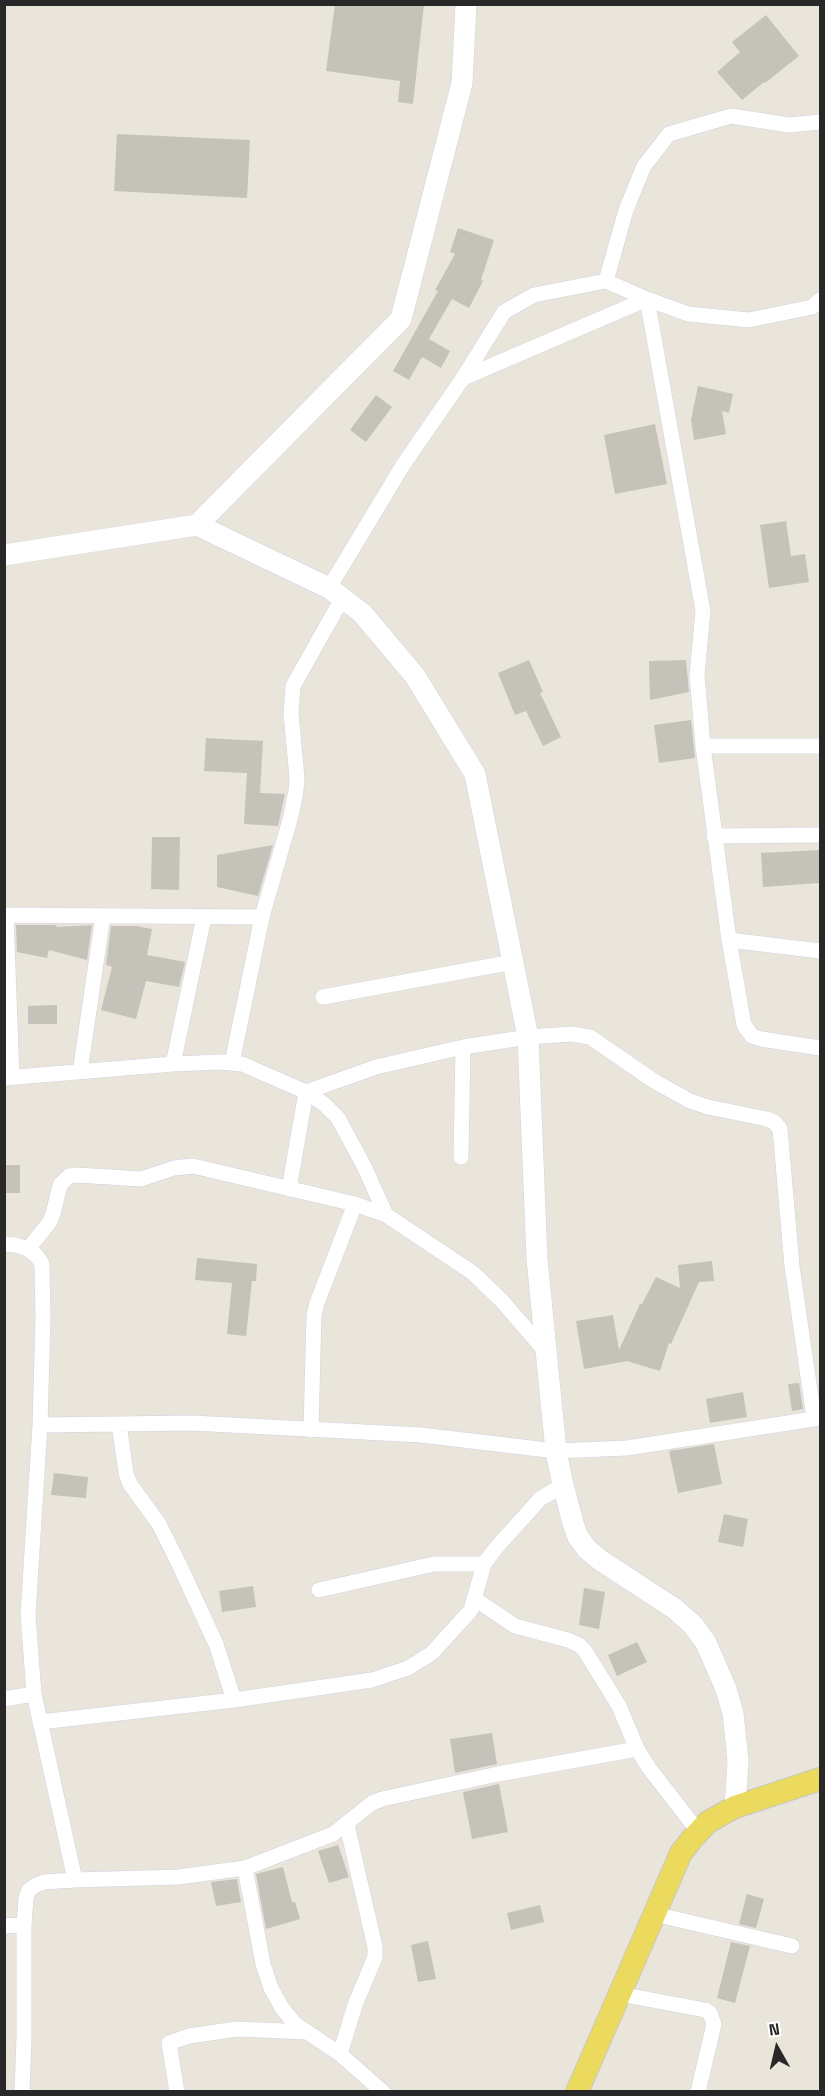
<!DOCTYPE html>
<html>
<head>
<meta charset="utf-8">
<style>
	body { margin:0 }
	#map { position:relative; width:825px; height:2096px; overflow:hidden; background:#eae5da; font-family:"Space Grotesk",sans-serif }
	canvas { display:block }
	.frame { position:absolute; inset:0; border:6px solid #282828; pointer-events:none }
	.north { position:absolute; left:747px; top:2018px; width:60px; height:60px; -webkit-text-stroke:4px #fff; paint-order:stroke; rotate:352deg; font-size:16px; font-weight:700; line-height:24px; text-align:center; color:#282828 }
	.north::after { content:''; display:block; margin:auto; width:21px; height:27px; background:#282828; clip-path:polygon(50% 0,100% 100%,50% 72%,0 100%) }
</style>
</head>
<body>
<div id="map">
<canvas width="825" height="2096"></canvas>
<div class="frame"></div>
<div class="north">N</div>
</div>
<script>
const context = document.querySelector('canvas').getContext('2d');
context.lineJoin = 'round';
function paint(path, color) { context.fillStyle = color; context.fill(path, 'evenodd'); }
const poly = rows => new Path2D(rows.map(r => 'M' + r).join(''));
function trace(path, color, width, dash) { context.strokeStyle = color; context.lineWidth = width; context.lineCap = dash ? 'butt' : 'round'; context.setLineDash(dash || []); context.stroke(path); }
const building = poly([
	[335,4,424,4,413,104,398,102,400,81,326,71],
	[766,15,799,56,765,83,764,82,742,100,717,72,740,52,732,42],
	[117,134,250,140,247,198,114,191],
	[458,228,494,240,481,280,483,281,469,308,452,299,429,339,450,351,441,368,422,357,409,380,393,371,438,291,435,290,455,254,450,252],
	[698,386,733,394,729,413,722,411,726,434,694,440,691,420],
	[376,395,392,407,366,442,350,430],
	[655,424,667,484,615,494,604,435],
	[786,521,791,556,805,554,809,582,769,588,760,525],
	[529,660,543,692,540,693,561,737,543,746,526,711,515,715,498,673],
	[686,660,689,692,650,700,649,661],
	[691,720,695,758,659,763,654,725],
	[206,738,263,741,260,793,285,794,278,826,244,824,247,773,204,771],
	[152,837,180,837,179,890,151,889],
	[273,845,258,896,217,887,217,855],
	[820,850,820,883,763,887,761,853],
	[16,925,57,925,56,927,92,925,87,960,49,950,47,958,17,952],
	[111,926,136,926,152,929,147,955,185,962,179,987,146,981,136,1019,101,1010,112,967,106,965],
	[57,1005,57,1024,28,1024,28,1006],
	[4,1165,20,1165,20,1193,4,1193],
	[197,1258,257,1264,256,1281,252,1281,246,1336,227,1334,232,1283,195,1280],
	[712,1261,714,1281,699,1282,671,1344,669,1343,660,1371,627,1361,584,1369,576,1321,613,1315,619,1350,640,1304,642,1304,656,1277,680,1288,678,1265],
	[799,1383,803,1409,792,1411,788,1384],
	[743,1392,747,1417,710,1423,706,1399],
	[714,1444,722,1484,678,1493,669,1451],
	[54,1473,88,1477,86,1498,51,1495],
	[724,1514,748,1519,743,1547,718,1542],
	[253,1586,256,1607,222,1612,219,1591],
	[584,1588,605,1592,599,1629,579,1625],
	[637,1642,647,1662,617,1676,608,1655],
	[492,1733,497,1764,455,1773,450,1739],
	[499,1784,508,1832,472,1839,463,1792],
	[338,1845,349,1877,329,1883,318,1851],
	[283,1867,292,1902,295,1902,300,1919,266,1929,256,1874],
	[237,1879,241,1902,216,1906,211,1882],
	[747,1894,764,1899,756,1928,739,1924],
	[540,1905,544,1922,511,1930,507,1913],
	[428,1941,436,1979,418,1982,411,1945],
	[731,1942,750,1946,735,2003,717,1998]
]);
const minor = poly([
	[820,122,789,125,731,116,669,134,644,166,626,210,606,281,647,299,688,314,749,320,812,307,820,300],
	[647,299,703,611,697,675,703,746,729,940,744,1025,752,1036,761,1039,820,1048],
	[463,378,504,312,534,295,606,281],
	[329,588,403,465,463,378,647,299],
	[703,746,820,746],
	[714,836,820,835],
	[4,915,262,917],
	[6,915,12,1077],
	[729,940,820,951],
	[323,997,513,962],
	[232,1063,262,917,291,816,296,791,297,778,291,713,293,686,343,597],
	[173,1064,204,917],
	[80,1072,103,916],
	[4,1078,173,1064,221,1062,242,1064,306,1092,324,1104,338,1118,364,1166,386,1215],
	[461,1157,463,1047],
	[289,1189,306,1092,376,1067,463,1047,528,1037,571,1034,590,1037,654,1081,690,1101,708,1107,767,1119,774,1122,780,1129,792,1266,814,1418],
	[4,1244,16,1245,28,1249,37,1256,42,1264,43,1318,40,1425,192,1423,421,1435,556,1451,627,1448,820,1418],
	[28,1249,49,1223,53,1214,60,1185,69,1176,77,1175,141,1179,174,1168,193,1166,355,1204,386,1215,473,1273,502,1301,546,1352],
	[119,1424,126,1473,130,1484,159,1524,178,1562,216,1644,234,1700],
	[40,1425,28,1615,34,1694,75,1880,178,1877,245,1868,333,1834,372,1803,382,1799,498,1774,637,1749],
	[311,1430,314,1315,317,1303,355,1204],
	[319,1590,434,1564,484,1564],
	[475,1599,515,1626,568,1640,579,1645,585,1651,619,1706,637,1749,649,1768,698,1831],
	[4,1699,34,1694],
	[40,1722,234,1700,372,1680,408,1668,432,1653,471,1610,484,1564,495,1549,540,1499,563,1485],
	[245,1868,263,1964,271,1988,282,2008,295,2024,340,2054,383,2092],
	[654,1914,792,1946],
	[4,1926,24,1925],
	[620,1994,705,2010,710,2013,714,2024,698,2092],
	[340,2054,355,2005,375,1957,375,1947,347,1825],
	[22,2092,24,2037,24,1925,26,1898,29,1890,36,1885,44,1882,75,1880],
	[177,2092,169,2043,189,2036,237,2029,307,2032]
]);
const secondary = poly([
	[197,525,329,588,362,613,415,676,475,774,528,1037,537,1259,556,1451,563,1485,573,1523,578,1537,587,1549,600,1560,675,1609,693,1625,706,1643,726,1689,733,1713,738,1761,735,1807],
	[4,555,197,525,401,319,462,83,466,4]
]);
const primary = poly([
	[577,2092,681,1853,692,1839,708,1822,735,1807,820,1779]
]);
paint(building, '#c5c2ba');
trace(minor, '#d0d1e1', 16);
trace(secondary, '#d0d1e1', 22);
trace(primary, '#c7c7c7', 24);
trace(minor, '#fff', 15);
trace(secondary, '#fff', 21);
trace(primary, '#ebda5e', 22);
</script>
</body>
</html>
